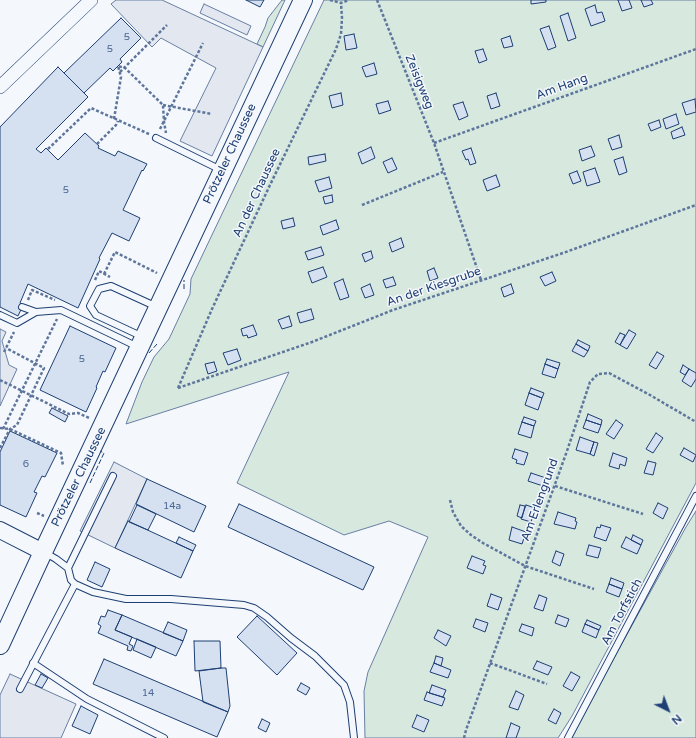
<!DOCTYPE html>
<html>
<head>
<meta charset="utf-8">
<style>
	body { margin:0 }
	#map { position:relative; width:696px; height:738px; overflow:hidden; background:#f4f7fb; font-family:"Varela Round",sans-serif }
	canvas { display:block }
	.north { position:absolute; left:648px; top:690px; width:40px; height:40px; -webkit-text-stroke:3px #f4f7fb; paint-order:stroke; rotate:138deg; font-size:11px; font-weight:700; line-height:16px; text-align:center; color:#1d3f73 }
	.north::after { content:''; display:block; margin:auto; width:14px; height:18px; background:#1d3f73; clip-path:polygon(50% 0,100% 100%,50% 72%,0 100%) }
</style>
</head>
<body>
<div id="map">
<canvas width="696" height="738"></canvas>
<div class="north">N</div>
</div>
<script>
const context = document.querySelector('canvas').getContext('2d');
context.lineJoin = 'round';
function paint(path, color) { context.fillStyle = color; context.fill(path, 'evenodd'); }
const poly = rows => new Path2D(rows.map(r => 'M' + r).join(''));
function trace(path, color, width, dash) { context.strokeStyle = color; context.lineWidth = width; context.lineCap = dash ? 'butt' : 'round'; context.setLineDash(dash || []); context.stroke(path); }
function drawText(font, color, halo, rows, align = 'center') {
  context.font = font + ' "Varela Round",sans-serif'; context.lineWidth = 3; context.setLineDash([]); context.textBaseline = 'middle'; context.strokeStyle = halo; context.fillStyle = color; for (const [text, x, y, turn = 0] of rows) {
    context.save(); context.translate(x, y); context.rotate((+turn || 0) * Math.PI / 180); context.textAlign = isNaN(turn) ? turn : align; if (halo) context.strokeText(text, 0, 0); context.fillText(text, 0, 0); context.restore();
  }
}
const green = poly([
	[282,0,285,0,263,47,257,44,265,27,268,18,282,0],
	[324,0,696,0,696,483,572,716,558,738,365,738,364,691,368,672,428,537,389,521,344,535,237,483,289,372,126,424,142,382,154,357,169,339,190,294,191,279,324,0],
	[696,511,696,738,570,738,686,527,696,511]
]);
const parking = poly([
	[116,0,162,0,263,47,212,156,180,141,216,68,161,38,152,47,111,4,116,0],
	[204,4,251,26,247,35,200,13,204,4],
	[0,329,6,332,2,341,9,365,17,369,0,406,0,329],
	[114,462,147,479,115,548,80,531,114,462],
	[10,674,76,704,61,738,0,738,0,695,10,674]
]);
const building = poly([
	[246,0,264,0,260,7,246,0],
	[531,0,546,0,546,2,531,4,531,0],
	[618,0,629,0,632,8,622,11,618,0],
	[641,0,651,0,653,4,644,7,641,0],
	[595,5,597,13,602,12,605,21,591,26,585,9,595,5],
	[568,13,576,38,568,41,560,16,568,13],
	[121,18,141,38,120,59,122,62,113,71,110,68,84,93,64,73,121,18],
	[549,26,556,47,548,50,540,29,549,26],
	[354,34,357,48,346,50,344,36,354,34],
	[510,36,513,46,504,48,501,39,510,36],
	[483,49,487,60,479,63,475,51,483,49],
	[374,63,377,74,366,77,362,67,374,63],
	[58,67,88,97,36,149,41,153,46,148,58,160,85,133,99,146,98,148,115,156,118,151,147,164,143,171,142,170,123,210,140,218,129,241,112,233,99,258,100,259,78,308,28,284,20,303,23,305,18,316,0,307,0,127,58,67],
	[341,93,343,105,332,108,329,96,341,93],
	[496,93,500,106,491,109,487,96,496,93],
	[695,99,696,112,686,115,682,103,695,99],
	[388,101,391,110,379,114,376,104,388,101],
	[463,102,468,116,459,120,453,105,463,102],
	[676,114,679,124,666,129,663,119,676,114],
	[659,120,661,127,651,131,648,124,659,120],
	[682,127,685,135,673,139,671,132,682,127],
	[619,135,622,147,612,150,608,139,619,135],
	[591,146,595,156,582,161,579,150,591,146],
	[371,147,375,158,362,164,358,153,371,147],
	[471,148,476,163,470,165,468,159,466,160,462,151,471,148],
	[325,154,326,161,309,165,308,157,325,154],
	[623,157,627,172,619,175,614,160,623,157],
	[392,158,397,169,388,173,383,162,392,158],
	[595,168,600,182,587,186,583,172,595,168],
	[577,171,581,181,573,184,569,174,577,171],
	[496,175,500,186,487,191,483,180,496,175],
	[329,177,332,188,319,192,315,181,329,177],
	[332,195,333,202,325,204,323,197,332,195],
	[293,218,295,226,283,229,281,221,293,218],
	[336,220,339,229,323,235,320,226,336,220],
	[401,238,404,247,392,252,389,243,401,238],
	[321,247,324,255,308,260,305,252,321,247],
	[371,251,373,258,365,262,362,254,371,251],
	[323,267,327,277,312,283,308,272,323,267],
	[434,268,438,278,430,281,427,271,434,268],
	[552,272,556,281,545,286,540,277,552,272],
	[393,277,396,285,386,288,383,280,393,277],
	[343,279,349,297,340,300,334,283,343,279],
	[370,284,374,295,365,298,361,288,370,284],
	[511,284,514,293,504,297,501,288,511,284],
	[311,309,314,319,300,323,297,313,311,309],
	[289,316,292,326,282,329,278,320,289,316],
	[253,325,257,335,248,338,247,335,243,336,241,329,253,325],
	[70,326,116,348,105,372,103,371,96,387,97,388,86,412,40,390,70,326],
	[629,330,636,334,627,349,620,345,629,330],
	[620,333,625,335,620,345,615,342,620,333],
	[578,340,590,346,588,351,576,344,578,340],
	[576,344,588,351,584,357,572,351,576,344],
	[237,349,241,360,228,365,223,353,237,349],
	[657,352,664,356,656,369,649,365,657,352],
	[547,359,560,363,558,369,545,364,547,359],
	[214,362,217,371,208,374,205,364,214,362],
	[545,364,558,369,555,378,542,374,545,364],
	[683,365,689,369,685,375,680,372,683,365],
	[689,369,696,373,696,379,691,387,682,381,689,369],
	[531,388,544,393,542,398,529,393,531,388],
	[529,393,542,398,538,410,525,405,529,393],
	[52,408,68,416,65,422,49,413,52,408],
	[588,414,602,420,601,425,586,420,588,414],
	[524,417,536,421,534,426,522,422,524,417],
	[586,420,601,425,598,433,583,428,586,420],
	[616,420,623,425,614,439,606,434,616,420],
	[522,422,534,426,531,438,518,434,522,422],
	[10,431,57,453,45,477,42,476,34,492,37,493,26,517,0,505,0,452,10,431],
	[656,433,663,438,653,453,646,449,656,433],
	[580,437,594,442,590,454,576,450,580,437],
	[594,442,598,443,594,456,590,454,594,442],
	[684,448,696,455,693,462,680,455,684,448],
	[515,449,528,453,524,465,516,463,517,460,512,458,515,449],
	[613,453,627,458,625,466,620,464,619,469,609,466,613,453],
	[648,461,656,463,653,475,644,473,648,461],
	[531,473,546,478,543,486,528,481,531,473],
	[147,479,206,506,194,532,136,504,147,479],
	[658,503,668,508,663,519,653,513,658,503],
	[239,504,374,567,363,590,228,527,239,504],
	[137,505,156,514,148,530,129,522,137,505],
	[520,505,525,506,522,518,517,516,520,505],
	[526,505,535,508,531,522,521,519,526,505],
	[558,512,576,518,575,521,577,522,575,529,554,524,558,512],
	[128,521,193,551,181,578,115,548,128,521],
	[601,525,611,528,606,541,594,537,597,527,600,528,601,525],
	[512,527,526,532,522,544,509,540,512,527],
	[633,535,643,540,641,545,631,540,633,535],
	[179,537,196,545,193,551,176,543,179,537],
	[626,537,641,545,637,554,621,547,626,537],
	[589,545,601,548,598,558,586,555,589,545],
	[556,551,564,554,560,566,552,562,556,551],
	[472,556,485,561,483,565,486,566,483,574,467,568,472,556],
	[95,562,110,569,102,587,87,580,95,562],
	[611,578,624,583,622,589,609,584,611,578],
	[609,584,622,589,619,597,606,592,609,584],
	[491,594,502,598,498,610,487,606,491,594],
	[539,595,547,598,543,611,534,608,539,595],
	[108,610,122,615,115,630,132,637,129,644,133,646,131,651,127,650,128,646,98,633,101,626,98,624,101,616,105,617,108,610],
	[122,615,183,641,176,656,115,630,122,615],
	[558,615,569,619,566,627,555,623,558,615],
	[257,616,297,653,277,675,237,637,257,616],
	[476,619,488,623,485,632,473,627,476,619],
	[587,620,601,626,599,630,585,624,587,620],
	[168,622,187,630,183,641,163,633,168,622],
	[522,624,534,628,532,636,519,631,522,624],
	[585,624,599,630,596,638,582,632,585,624],
	[438,630,451,636,446,646,434,638,438,630],
	[137,639,156,647,151,658,133,650,137,639],
	[194,641,220,641,221,668,195,671,194,641],
	[436,656,443,658,441,666,434,663,436,656],
	[104,659,228,712,217,737,93,684,104,659],
	[537,661,552,667,548,675,533,669,537,661],
	[434,663,451,670,448,678,430,672,434,663],
	[221,668,226,668,230,706,228,712,203,702,199,671,221,668],
	[571,672,580,677,572,691,563,686,571,672],
	[41,674,48,678,42,688,35,685,41,674],
	[301,683,310,688,306,695,297,690,301,683],
	[432,685,446,690,443,697,429,693,432,685],
	[516,691,524,695,518,710,509,707,516,691],
	[427,692,445,698,442,706,424,700,427,692],
	[81,706,98,715,90,734,72,726,81,706],
	[554,709,561,713,556,724,548,720,554,709],
	[417,715,429,720,424,732,412,727,417,715],
	[262,719,270,723,266,732,258,728,262,719],
	[511,723,520,727,516,738,506,738,511,723]
]);
const path = poly([
	[330,0,341,3,349,0],
	[377,0,434,143,481,280],
	[120,72,167,25],
	[163,105,212,114],
	[114,119,121,77,118,66,125,68,163,105,164,122,166,133],
	[160,129,203,43],
	[434,143,696,49],
	[97,144,116,125,118,121],
	[48,149,91,108,149,134],
	[362,205,443,172],
	[104,274,115,252,157,273],
	[95,280,99,271,110,277],
	[28,300,32,290,55,300],
	[4,352,14,332],
	[0,380,69,414,78,413,89,418],
	[178,388,312,342,393,310,563,253,696,205],
	[178,388,212,309,270,185,336,49,341,34,342,18,341,3],
	[0,428,10,429,61,453,63,466],
	[3,429,57,319],
	[0,448,10,429,17,425,44,368,6,348],
	[555,486,643,514],
	[450,500,453,512,461,526,471,535,483,543,525,566,594,589],
	[37,513,44,516],
	[490,663,547,684],
	[464,738,466,730,567,451,590,382,598,374,609,373,650,395,696,422]
]);
const service = poly([
	[156,138,221,170],
	[22,307,36,312],
	[0,315,17,323,36,312,61,310,138,347],
	[143,337,96,315,90,306,99,289,111,286,157,307],
	[44,552,56,559,68,568,71,580,75,584,93,592,126,599,171,599,244,605,254,608,267,617,291,638,315,656,344,685,350,702,354,738],
	[68,568,113,476],
	[33,663,87,699,164,738],
	[20,689,75,584],
	[568,738,696,496]
]);
const minor = poly([
	[0,87,91,0]
]);
const tertiary = poly([
	[0,530,43,552]
]);
const secondary = poly([
	[0,645,43,552,303,0]
]);
const fence = poly([
	[184,289,184,280],
	[149,353,157,344],
	[90,483,104,453,100,451]
]);
const numberNames = [
	["5",127,37],
	["5",110,49],
	["5",66,190],
	["5",82,359],
	["6",26,464],
	["14a",172,506],
	["14",148,693]
];
const streetNames = [
	["Zeisigweg",419,82,68],
	["Am Hang",562,87,-20],
	["Prötzeler Chaussee",230,154,-65],
	["An der Chaussee",257,193,-65],
	["An der Kiesgrube",434,287,-19],
	["Prötzeler Chaussee",79,477,-64],
	["Am Erlengrund",540,500,-70],
	["Am Torfstich",622,612,-62]
];
paint(green, '#d7e8df');
trace(green, '#687fa3', 1);
paint(parking, '#e3e8f0');
trace(parking, '#687fa3', 1);
paint(building, '#d5e0f0');
trace(building, '#1d3f73', 1);
trace(service, '#1d3f73', 8);
trace(minor, '#1d3f73', 14);
trace(tertiary, '#1d3f73', 18);
trace(secondary, '#1d3f73', 20);
trace(path, '#5e769c', 2.5, [3, 2]);
trace(service, '#f4f7fb', 6);
trace(minor, '#f4f7fb', 13);
trace(tertiary, '#f4f7fb', 16);
trace(secondary, '#f4f7fb', 18);
trace(fence, '#1d3f73', 1, [5, 2]);
drawText('10px', '#4b6792', null, numberNames);
drawText('12px', '#1d3f73', '#f4f7fb', streetNames);
</script>
</body>
</html>
